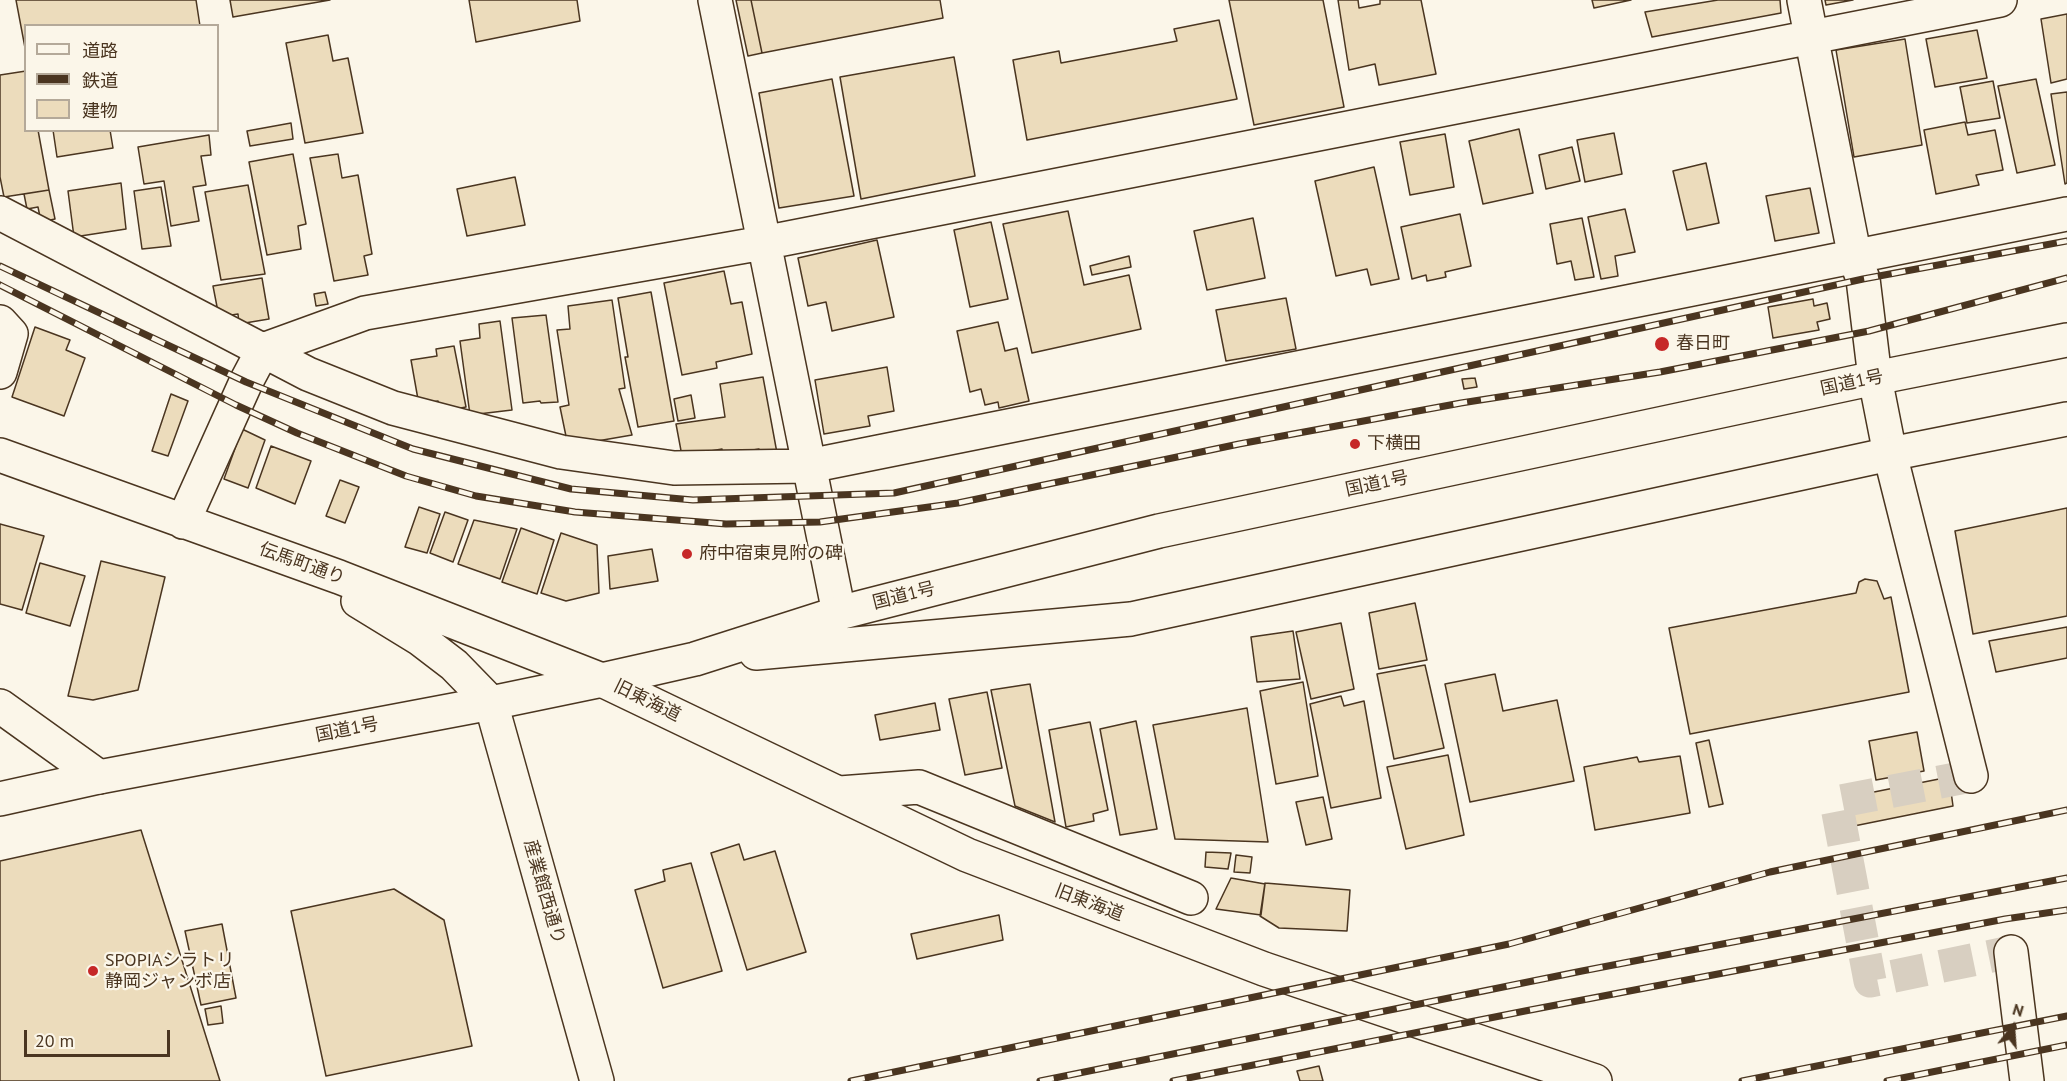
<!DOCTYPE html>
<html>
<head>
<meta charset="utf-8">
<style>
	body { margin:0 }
	#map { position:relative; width:2067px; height:1081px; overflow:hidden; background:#fbf6e9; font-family:"PT Sans","Noto Sans JP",sans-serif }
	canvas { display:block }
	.legend { position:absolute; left:24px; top:24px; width:195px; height:108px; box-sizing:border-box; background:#fbf6e9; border:2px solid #b4a999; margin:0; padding:8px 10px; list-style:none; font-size:18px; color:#4a3520 }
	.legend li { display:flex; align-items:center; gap:12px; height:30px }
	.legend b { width:30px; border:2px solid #b4a999 }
	.north { position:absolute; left:1983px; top:997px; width:60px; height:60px; -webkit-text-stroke:4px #fbf6e9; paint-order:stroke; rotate:17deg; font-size:16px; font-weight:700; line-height:24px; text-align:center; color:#4a3520 }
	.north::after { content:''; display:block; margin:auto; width:21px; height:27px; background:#4a3520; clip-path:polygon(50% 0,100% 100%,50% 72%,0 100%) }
	.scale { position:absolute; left:24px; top:1030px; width:146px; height:27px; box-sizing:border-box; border:3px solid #4a3520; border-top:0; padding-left:8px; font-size:18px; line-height:21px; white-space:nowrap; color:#4a3520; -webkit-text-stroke:4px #fbf6e9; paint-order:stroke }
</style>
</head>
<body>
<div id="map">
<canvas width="2067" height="1081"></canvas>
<ul class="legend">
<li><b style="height:8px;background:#fbf6e9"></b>道路</li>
<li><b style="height:8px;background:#4a3520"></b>鉄道</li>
<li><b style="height:16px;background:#ecdcbc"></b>建物</li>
</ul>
<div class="north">N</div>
<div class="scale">20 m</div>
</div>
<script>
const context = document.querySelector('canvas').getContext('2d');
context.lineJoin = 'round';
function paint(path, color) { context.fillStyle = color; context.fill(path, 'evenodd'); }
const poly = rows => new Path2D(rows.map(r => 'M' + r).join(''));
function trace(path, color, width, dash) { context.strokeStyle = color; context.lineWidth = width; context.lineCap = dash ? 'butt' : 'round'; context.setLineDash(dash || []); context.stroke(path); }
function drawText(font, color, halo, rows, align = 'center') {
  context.font = font + ' "PT Sans","Noto Sans JP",sans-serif'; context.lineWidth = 4.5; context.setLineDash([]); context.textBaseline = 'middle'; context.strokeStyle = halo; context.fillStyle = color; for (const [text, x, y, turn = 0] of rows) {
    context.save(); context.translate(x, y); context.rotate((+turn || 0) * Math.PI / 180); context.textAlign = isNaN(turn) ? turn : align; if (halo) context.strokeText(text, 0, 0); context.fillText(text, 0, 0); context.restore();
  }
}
const building = poly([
	[16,0,196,0,200,26,26,26,26,53,16,0],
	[230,0,330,0,233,17,230,0],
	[469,0,577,0,580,21,476,42,469,0],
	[736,0,751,0,762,53,748,56,736,0],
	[751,0,940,0,943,18,762,53,751,0],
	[1229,0,1323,0,1344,107,1254,125,1229,0],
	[1338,0,1358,0,1359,8,1380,4,1380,0,1421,0,1436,74,1379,85,1375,64,1349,70,1338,0],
	[1592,0,1631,0,1594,8,1592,0],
	[1718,0,1780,0,1781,13,1652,37,1645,12,1718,0],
	[1825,0,1853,0,1826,5,1825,0],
	[2067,14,2067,79,2051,83,2041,19,2067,14],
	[1219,20,1237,99,1027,140,1013,60,1059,51,1061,63,1177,41,1174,29,1219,20],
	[1977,30,1987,78,1935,87,1926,39,1977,30],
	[328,35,333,61,348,58,363,133,305,143,286,43,328,35],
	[1905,39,1922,145,1854,157,1836,50,1905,39],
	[954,57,975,176,861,199,840,77,954,57],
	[26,71,26,130,38,130,49,190,4,197,0,177,0,75,26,71],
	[832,79,854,196,779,208,759,93,832,79],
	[2036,79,2055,165,2017,173,1998,86,2036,79],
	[1993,81,2000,118,1967,123,1960,87,1993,81],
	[2067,92,2067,183,2065,184,2051,94,2067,92],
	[1965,122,1968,135,1995,130,2003,170,1976,175,1979,185,1936,194,1924,130,1965,122],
	[291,123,293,139,250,146,247,131,291,123],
	[1519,129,1533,193,1483,204,1469,141,1519,129],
	[53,130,110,130,113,148,57,157,53,130],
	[1614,133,1622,174,1585,182,1577,140,1614,133],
	[1445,134,1454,187,1410,195,1400,142,1445,134],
	[209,135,211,155,201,156,206,185,193,187,199,221,171,226,164,181,144,184,138,147,209,135],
	[1572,147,1580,181,1546,189,1539,155,1572,147],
	[293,154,306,224,298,226,301,249,267,255,249,162,293,154],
	[338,154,342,178,358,175,372,254,364,256,368,275,334,281,310,158,338,154],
	[1706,163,1719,223,1687,230,1673,171,1706,163],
	[1374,167,1399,279,1371,285,1367,269,1336,276,1315,181,1374,167],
	[515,177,525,225,467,236,457,189,515,177],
	[121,183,126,229,74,237,68,191,121,183],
	[248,185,265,274,221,280,205,192,248,185],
	[161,187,171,246,142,249,134,191,161,187],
	[1810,188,1819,233,1775,241,1766,196,1810,188],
	[49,190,55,219,41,222,38,207,27,209,24,194,49,190],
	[1625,209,1635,252,1615,256,1618,276,1601,279,1588,217,1625,209],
	[1068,211,1084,285,1129,275,1141,329,1032,353,1003,224,1068,211],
	[1460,214,1471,266,1445,272,1446,277,1427,281,1426,275,1412,279,1401,227,1460,214],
	[1253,218,1265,278,1207,290,1194,231,1253,218],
	[1582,218,1594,277,1575,280,1571,261,1557,264,1550,224,1582,218],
	[991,222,1008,299,970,307,954,230,991,222],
	[877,240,894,317,832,331,826,302,808,306,798,258,877,240],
	[1129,256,1131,267,1092,275,1090,266,1129,256],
	[724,271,731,304,742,302,752,354,716,362,717,368,682,375,664,283,724,271],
	[262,278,269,319,239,324,238,314,219,317,213,286,262,278],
	[325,292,328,304,316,306,314,294,325,292],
	[651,292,674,421,638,427,625,357,628,357,618,298,651,292],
	[1286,298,1296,349,1226,361,1216,310,1286,298],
	[1813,299,1814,306,1827,303,1830,319,1817,322,1819,330,1773,338,1768,307,1813,299],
	[612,300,625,388,619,389,632,435,568,446,560,407,569,405,557,330,570,329,568,306,612,300],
	[546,315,558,402,541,403,540,401,523,403,512,318,546,315],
	[500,321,512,410,470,415,460,341,480,338,479,324,500,321],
	[998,322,1005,351,1017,348,1029,401,999,408,998,402,985,405,981,389,970,392,957,331,998,322],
	[35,327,70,340,66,350,85,358,64,416,12,397,35,327],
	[454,346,466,407,440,412,438,401,419,405,411,360,437,356,436,349,454,346],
	[887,367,894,411,868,416,870,426,824,434,815,380,887,367],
	[763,377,777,453,762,456,759,449,722,455,722,449,682,456,676,424,725,417,720,384,763,377],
	[1475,378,1477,387,1464,389,1462,379,1475,378],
	[171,394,188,401,168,456,152,451,171,394],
	[691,395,695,418,678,421,674,399,691,395],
	[242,429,265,440,248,488,224,479,242,429],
	[271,446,311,461,295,504,256,488,271,446],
	[340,480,359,487,345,523,326,516,340,480],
	[419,507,440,514,427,553,405,547,419,507],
	[2067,508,2067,616,1973,634,1955,531,2067,508],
	[445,512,468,520,453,562,430,553,445,512],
	[474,520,517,529,500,579,458,564,474,520],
	[0,524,44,536,22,610,0,604,0,524],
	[521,528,554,540,537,594,502,582,521,528],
	[561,533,597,545,599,593,566,601,541,593,561,533],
	[652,549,658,581,610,589,608,556,652,549],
	[101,561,165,577,138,690,93,700,68,696,101,561],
	[40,563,85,576,70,626,26,613,40,563],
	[1865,579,1877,581,1884,599,1891,597,1909,692,1690,734,1669,628,1856,593,1859,582,1865,579],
	[1415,603,1427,660,1379,669,1369,613,1415,603],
	[1341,623,1354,689,1311,699,1296,632,1341,623],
	[2067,627,2067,658,1996,672,1989,641,2067,627],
	[1293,631,1300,679,1257,682,1251,637,1293,631],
	[1425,665,1444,748,1394,759,1377,674,1425,665],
	[1495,674,1503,711,1557,700,1574,781,1470,802,1445,684,1495,674],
	[1303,682,1318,776,1276,784,1260,691,1303,682],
	[1030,684,1055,822,1015,806,992,695,991,690,1030,684],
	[987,692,1002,768,965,775,949,699,987,692],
	[1341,696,1344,706,1364,701,1381,798,1331,808,1310,704,1341,696],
	[935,703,940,730,880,740,875,715,935,703],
	[1247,708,1268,842,1175,839,1153,725,1247,708],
	[1136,721,1157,829,1120,835,1100,729,1136,721],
	[1090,722,1108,810,1093,814,1094,821,1066,827,1049,730,1090,722],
	[1917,732,1924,771,1876,780,1869,741,1917,732],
	[1709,740,1723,804,1709,807,1696,743,1709,740],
	[1448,755,1464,835,1406,849,1387,767,1448,755],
	[1680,756,1690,813,1595,830,1584,767,1637,757,1639,762,1680,756],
	[1949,777,1953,806,1854,826,1849,797,1949,777],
	[1323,797,1332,839,1306,845,1296,802,1323,797],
	[141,830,220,1081,0,1081,0,861,141,830],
	[739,844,744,860,775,851,806,952,747,970,711,853,739,844],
	[1206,852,1231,853,1228,869,1205,867,1206,852],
	[1236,855,1252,857,1250,873,1234,872,1236,855],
	[691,863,722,971,663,988,635,890,665,881,663,870,691,863],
	[1231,878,1265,884,1261,915,1216,909,1231,878],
	[1265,883,1350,890,1347,931,1279,928,1260,916,1265,883],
	[394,889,444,920,472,1046,326,1076,291,911,394,889],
	[999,915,1003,940,917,959,911,934,999,915],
	[222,924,236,998,201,1005,185,931,222,924],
	[221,1006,223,1023,208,1025,205,1009,221,1006],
	[1319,1066,1323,1081,1300,1081,1297,1071,1319,1066]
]);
const minorTunnel = poly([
	[1971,776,1836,802,1870,981,2011,952]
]);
const minor = poly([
	[715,0,839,613],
	[1804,0,1855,258,1863,279,1875,378,1890,454,1971,776],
	[0,213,308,374,393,408,561,452,674,468,809,466,2067,214],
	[0,322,11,334,0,372],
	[0,455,339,577,602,680,967,855,1264,969,1595,1081],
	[183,522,246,382,263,350,365,313,763,243,2000,0],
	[358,601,420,639,454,665,491,703,597,1081],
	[0,706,99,777],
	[840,793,919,787,1191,898],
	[2011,952,2027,1081]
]);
const highway = poly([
	[756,653,1131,619,1890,454,2067,419],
	[0,799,99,777,491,703,602,680,695,659,839,613,1159,531,1875,378,2067,340]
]);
const rail = poly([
	[0,266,246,382,413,449,571,489,693,500,894,493,1863,279,2067,241],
	[0,285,236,405,297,433,406,476,476,496,575,512,726,524,820,522,958,503,1239,444,1461,403,1660,372,1869,331,2067,278],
	[851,1081,1509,944,1770,872,2067,810],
	[1040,1081,1582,971,2067,878],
	[1173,1081,1525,1011,2005,919,2067,910],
	[1742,1081,2067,1016],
	[1887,1081,2067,1045]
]);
const markers = [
	[1662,344,8,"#c62828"],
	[1355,444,6,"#c62828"],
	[687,554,6,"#c62828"],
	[93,971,6,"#c62828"]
];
const poiNames = [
	["春日町",1676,344],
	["下横田",1367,444],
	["府中宿東見附の碑",699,554],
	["SPOPIAシラトリ",105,961],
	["静岡ジャンボ店",105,982]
];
const streetNames = [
	["国道1号",1852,383,-12],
	["国道1号",1377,484,-12],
	["伝馬町通り",302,564,20],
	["国道1号",904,596,-14],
	["旧東海道",647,701,26],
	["国道1号",347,730,-11],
	["産業館西通り",544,892,74],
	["旧東海道",1089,903,21]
];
paint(building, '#ecdcbc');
trace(building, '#4a3520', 1.5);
trace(minorTunnel, '#d8cfc1', 33, [33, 16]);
trace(minor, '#4a3520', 36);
trace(highway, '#4a3520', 36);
trace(minor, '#fbf6e9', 33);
trace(highway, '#fbf6e9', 33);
trace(rail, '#4a3520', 7);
trace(rail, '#fbf6e9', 4.5, [14]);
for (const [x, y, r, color] of markers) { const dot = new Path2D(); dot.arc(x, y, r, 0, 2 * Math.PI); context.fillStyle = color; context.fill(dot); trace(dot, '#fbf6e9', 2); }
drawText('18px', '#4a3520', '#fbf6e9', poiNames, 'left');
drawText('18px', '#4a3520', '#fbf6e9', streetNames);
</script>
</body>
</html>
